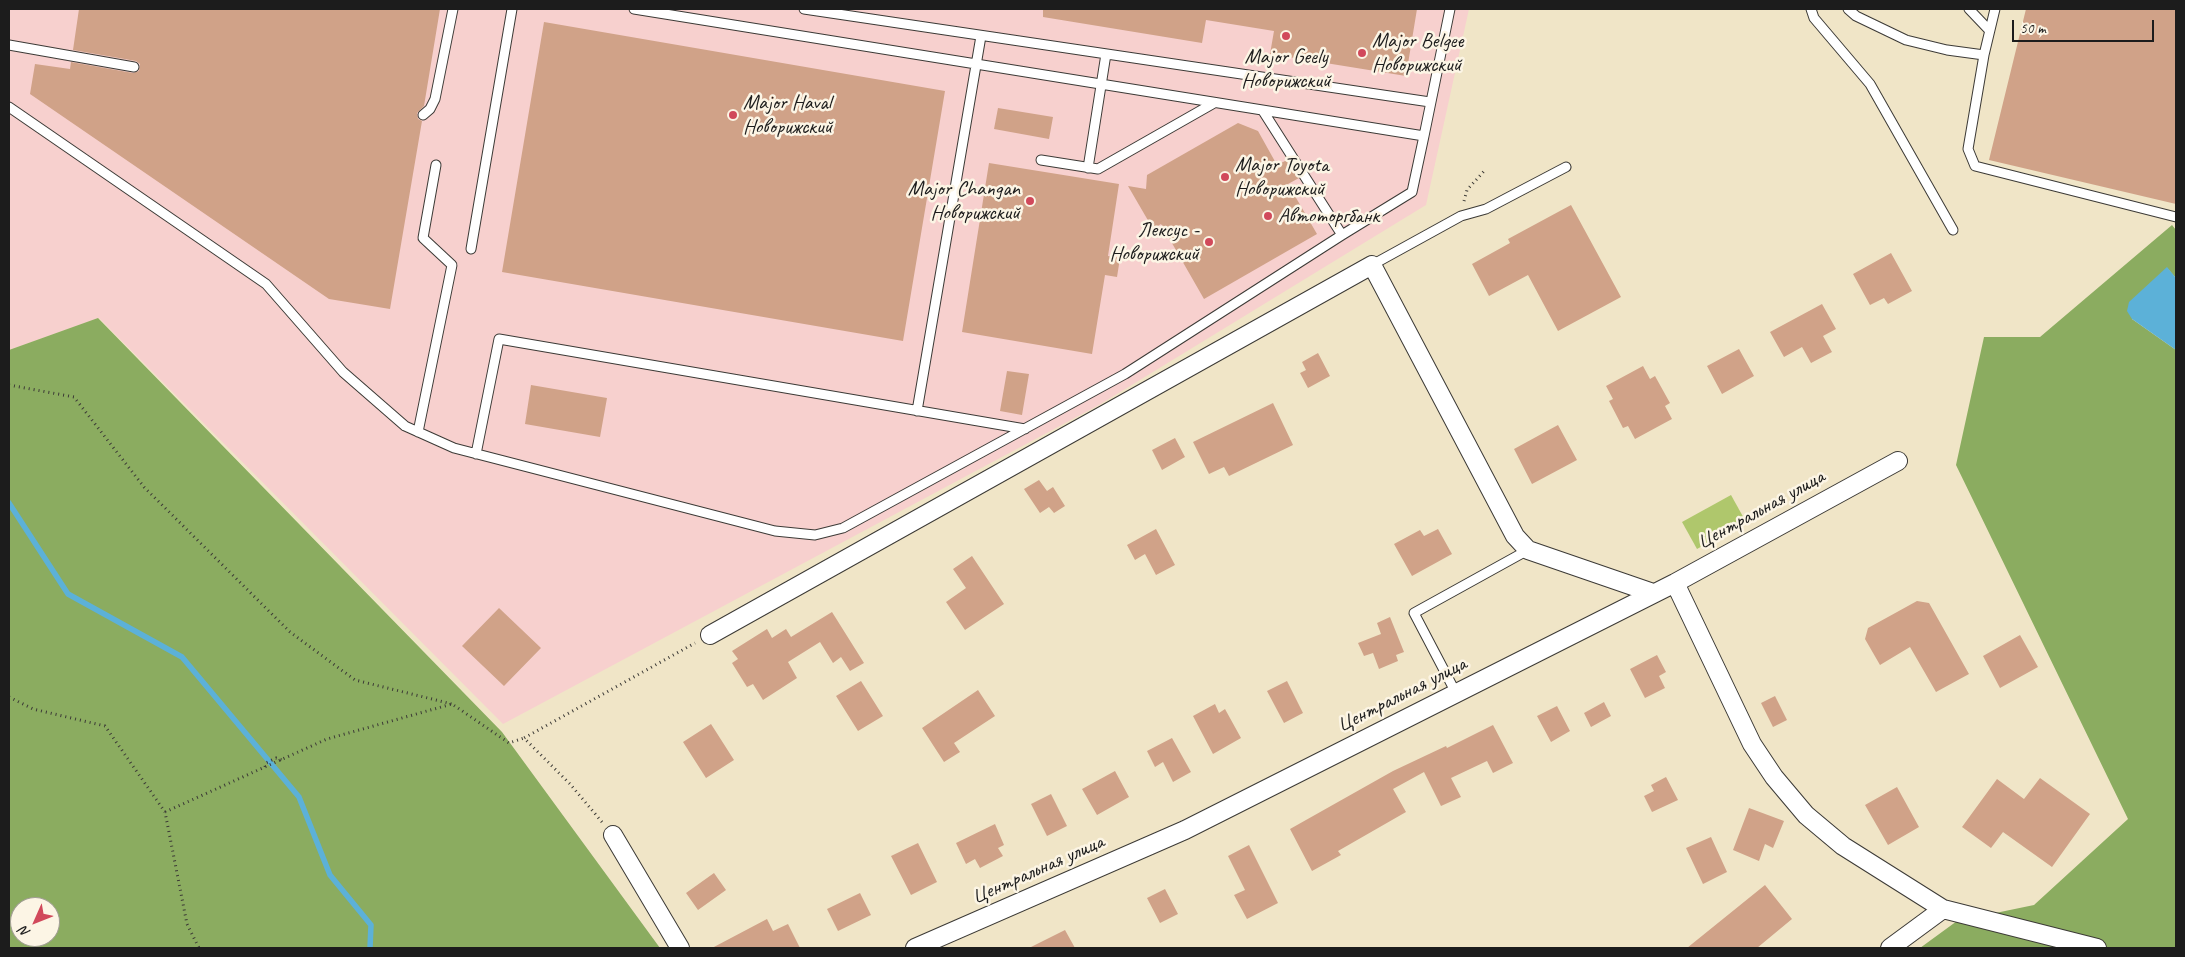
<!DOCTYPE html>
<meta charset="utf-8">
<style>
body{margin:0}
#map{position:relative;width:2185px;height:957px;overflow:hidden;background:#f0e5c7;font-family:Caveat,sans-serif}
canvas{display:block}
.frame{position:absolute;inset:0;border:10px solid #1c1c1c;pointer-events:none}
.north{position:absolute;left:10px;top:897px;width:50px;height:50px;box-sizing:border-box;background:#fcf5e5;border:1px solid #a29e95;border-radius:50%;rotate:226deg;font-size:14px;font-weight:700;line-height:20px;text-align:center;color:#1c1c1c}
.north::after{content:'';display:block;margin:auto;width:18px;height:22px;background:#d1495b;clip-path:polygon(50% 0,100% 100%,50% 72%,0 100%)}
.scale{position:absolute;left:2012px;top:20px;width:142px;height:22px;box-sizing:border-box;border:2px solid #1c1c1c;border-top:0;padding-left:6px;font-size:15px;line-height:18px;white-space:nowrap;color:#1c1c1c;-webkit-text-stroke:4px #fcf5e5;paint-order:stroke}
</style>
<div id="map">
<canvas width="2185" height="957"></canvas>
<div class="frame"></div>
<div class="north">N</div>
<div class="scale">50 m</div>
</div>
<script>
const ctx = document.querySelector('canvas').getContext('2d');
ctx.lineJoin = 'round';
function paint(path, color) { ctx.fillStyle = color; ctx.fill(path, 'evenodd'); }
function strokePath(path, color, width, dash) { ctx.strokeStyle = color; ctx.lineWidth = width; ctx.lineCap = dash ? 'butt' : 'round'; ctx.setLineDash(dash || []); ctx.stroke(path); }
function drawText(font, color, halo, rows, align = 'center') {
  ctx.font = font + ' Caveat,sans-serif'; ctx.lineWidth = 5; ctx.setLineDash([]); ctx.textBaseline = 'middle'; ctx.strokeStyle = halo; ctx.fillStyle = color; for (const [text, x, y, turn = 0] of rows) {
    ctx.save(); ctx.translate(x, y); ctx.rotate((+turn || 0) * Math.PI / 180); ctx.textAlign = isNaN(turn) ? turn : align; if (halo) ctx.strokeText(text, 0, 0); ctx.fillText(text, 0, 0); ctx.restore();
  }
}
paint(new Path2D(`
 M9,9h1460l-43,196 -327,200 -596,319 -404,-406 -90,32z`), '#f7d0ce');
paint(new Path2D(`
 M1731,495l15,27 -49,27 -15,-27z`), '#afc76c');
paint(new Path2D(`
 M2172,225l4,5v48l-9,-10 -35,51 44,31v598h-256l37,-27 77,-16 94,-86 -172,-354 28,-128h56z
 M98,318l404,414 158,216h-651v-598zM20,907h30v30h-30z`), '#8bac60');
paint(new Path2D(`
 M2167,267l9,11v72l-44,-31 -5,-8 2,-9z`), '#5cb1d8');
strokePath(new Path2D(`
 M9,503l59,91 114,63 117,140 31,78 41,50 -1,23`), '#5cb1d8', 5.5);
paint(new Path2D(`
 M79,9h361l-16,97 -7,7 1,6 4,2 -32,188 -61,-10 -299,-205 5,-30 35,5 1,-7 62,11 6,-2 1,-7 -4,-3 -63,-11z
 M1043,9h374l-11,67 -136,-22 4,-23 -68,-11 -4,23 -159,-26z
 M2026,9h150v195l-187,-44z
 M544,22l401,69 -42,250 -401,-69z
 M998,108l55,9 -4,22 -55,-10z
 M1238,123l20,8 19,34 10,-5 12,18 -11,6 29,50 -113,65 -43,-75 -8,5 -25,-43 18,3 1,-14z
 M989,163l130,21 -11,72 12,2 -3,19 -12,-2 -13,79 -130,-22z
 M1571,205l50,92 -63,34 -30,-56 -39,21 -17,-32 38,-21 -2,-4z
 M1891,253l21,38 -24,13 -4,-6 -14,7 -17,-31z
 M1822,304l14,25 -13,7 9,16 -21,11 -9,-16 -18,10 -14,-25z
 M1739,349l15,27 -32,18 -15,-28z
 M1318,353l12,23 -22,12 -8,-15 6,-3 -4,-8z
 M1643,366l7,13 5,-3 15,27 -5,3 7,13 -37,20 -7,-13 -5,2 -14,-27 4,-2 -7,-13z
 M1007,371l22,3 -7,41 -22,-4z
 M531,385l76,13 -7,39 -75,-13z
 M1273,403l20,42 -64,31 -5,-9 -15,7 -16,-32z
 M1558,425l19,35 -45,24 -18,-35z
 M1175,438l10,19 -23,13 -10,-20z
 M1039,480l8,11 6,-4 12,19 -11,7 -5,-6 -9,6 -16,-24z
 M1156,529l19,36 -19,10 -11,-21 -10,6 -8,-15z
 M1438,529l14,25 -40,22 -18,-32 26,-14 4,6z
 M972,556l32,48 -39,26 -19,-28 20,-14 -13,-19z
 M1917,601l12,2 40,71 -33,18 -26,-45 -30,18 -15,-26 3,-11z
 M499,608l42,40 -37,38 -42,-40z
 M832,612l32,51 -14,8 -9,-14 -8,6 -13,-21 -32,20 9,16 -34,22 -10,-16 -6,3 -15,-24 6,-4 -6,-8 35,-22 5,9 14,-9 5,8z
 M1390,617l14,35 -8,3 2,6 -19,8 -6,-16 -9,3 -6,-13 23,-9 -4,-11z
 M2020,635l18,32 -38,21 -17,-32z
 M1657,655l9,17 -7,4 6,12 -20,10 -15,-29z
 M861,681l22,35 -25,15 -22,-35z
 M1287,681l16,32 -19,10 -17,-32z
 M978,690l17,26 -41,27 6,9 -16,10 -22,-34z
 M1775,696l12,24 -14,7 -12,-24z
 M1604,702l7,14 -20,11 -7,-14z
 M1215,704l4,9 6,-4 16,29 -28,16 -20,-38z
 M1557,706l13,25 -19,11 -14,-26z
 M711,724l23,36 -28,18 -23,-36z
 M1493,725l20,38 -20,10 -6,-12 -36,17 10,19 -20,9 -17,-34 -31,17 13,23 -68,39 3,4 -29,16 -22,-42 103,-58 53,-25 1,2z
 M1172,738l19,34 -18,10 -10,-20 -8,5 -8,-16z
 M1115,771l14,26 -32,18 -15,-26z
 M1666,777l12,23 -26,12 -8,-16 10,-5 -3,-6z
 M2040,778l50,36 -38,53 -49,-35 -12,16 -29,-21 35,-48 27,20z
 M1897,787l22,40 -31,18 -23,-40z
 M1051,794l16,32 -20,10 -16,-32z
 M1749,808l35,13 -11,27 -8,-4 -6,17 -26,-11z
 M995,824l9,21 -6,3 5,8 -23,12 -5,-9 -9,5 -10,-21z
 M1711,837l16,35 -24,12 -17,-36z
 M918,843l19,39 -26,13 -20,-39z
 M1249,845l29,58 -31,16 -13,-24 11,-5 -17,-34z
 M714,873l12,17 -28,20 -12,-17z
 M1765,885l27,34 -35,29h-70z
 M1165,889l13,25 -18,9 -13,-25z
 M860,893l11,22 -33,16 -11,-22z
 M767,919l6,12 15,-7 12,24h-88z
 M1065,930l10,18h-46z`), '#d0a288');
const service = new Path2D(`
 M634,9l790,127 26,-127
 M804,9l626,93
 M1811,9l3,9 56,66 83,146
 M1848,9l8,7 50,24 41,10 37,5
 M1969,9l20,21
 M1995,9l-11,46 -16,94 7,17 201,51
 M9,45l125,22
 M9,107l257,177 77,88 62,54 49,22 321,83 40,4 28,-7 282,-154 217,-139 70,-43 12,-56
 M1263,111l79,124
 M423,115l7,-6 5,-10 18,-90
 M1041,160l57,9 116,-66
 M1088,168l18,-114
 M471,249l41,-240
 M1372,265l89,-49 25,-7 80,-42
 M917,411l64,-375
 M418,432l34,-167 -29,-27 13,-73
 M476,454l23,-115 526,90
 M1456,693l-42,-80 114,-63`);
const minor = new Path2D(`
 M1675,583l77,161 22,33 32,38 37,31 100,63 154,39
 M710,635l662,-370 143,271 13,14 125,43
 M613,835l67,113
 M915,948l270,-118 490,-247 223,-122
 M1890,948l53,-39`);
strokePath(service, '#3c3a36', 11);
strokePath(minor, '#3c3a36', 20);
strokePath(new Path2D(`
 M1464,201l3,-11 18,-20
 M9,385l65,12 70,90 146,145 65,48 97,24
 M9,697l24,12 72,17 60,86 22,112 12,24
 M265,767l1,-4 10,-5 6,2
 M165,812l162,-73 125,-35 57,39 15,-5
 M602,822l-32,-38 -46,-46 171,-95`), '#3c3a36', 3, [1, 4]);
strokePath(service, '#fff', 9);
strokePath(minor, '#fff', 18);
for (const [x, y, r, color] of [
 [1286,36,5,"#d1495b"],
 [1362,53,5,"#d1495b"],
 [733,115,5,"#d1495b"],
 [1225,177,5,"#d1495b"],
 [1030,201,5,"#d1495b"],
 [1268,216,5,"#d1495b"],
 [1209,242,5,"#d1495b"]
]) { const dot = new Path2D(); dot.arc(x, y, r, 0, 2 * Math.PI); ctx.fillStyle = color; ctx.fill(dot); strokePath(dot, '#fcf5e5', 2); }
drawText('21px', '#1c1c1c', '#fcf5e5', [
 ["Major Belgee",1372,41],
 ["Новорижский",1372,65],
 ["Major Geely",1286,57,"center"],
 ["Новорижский",1286,81,"center"],
 ["Major Haval",743,103],
 ["Новорижский",743,127],
 ["Major Toyota",1235,165],
 ["Новорижский",1235,189],
 ["Major Changan",1020,189,"right"],
 ["Новорижский",1020,213,"right"],
 ["Автоторгбанк",1278,216],
 ["Лексус -",1199,230,"right"],
 ["Новорижский",1199,254,"right"]
], 'left');
drawText('21px', '#1c1c1c', '#fcf5e5', [
 ["Центральная улица",1761,510,-29],
 ["Центральная улица",1402,695,-27],
 ["Центральная улица",1038,870,-24]
]);
</script>
